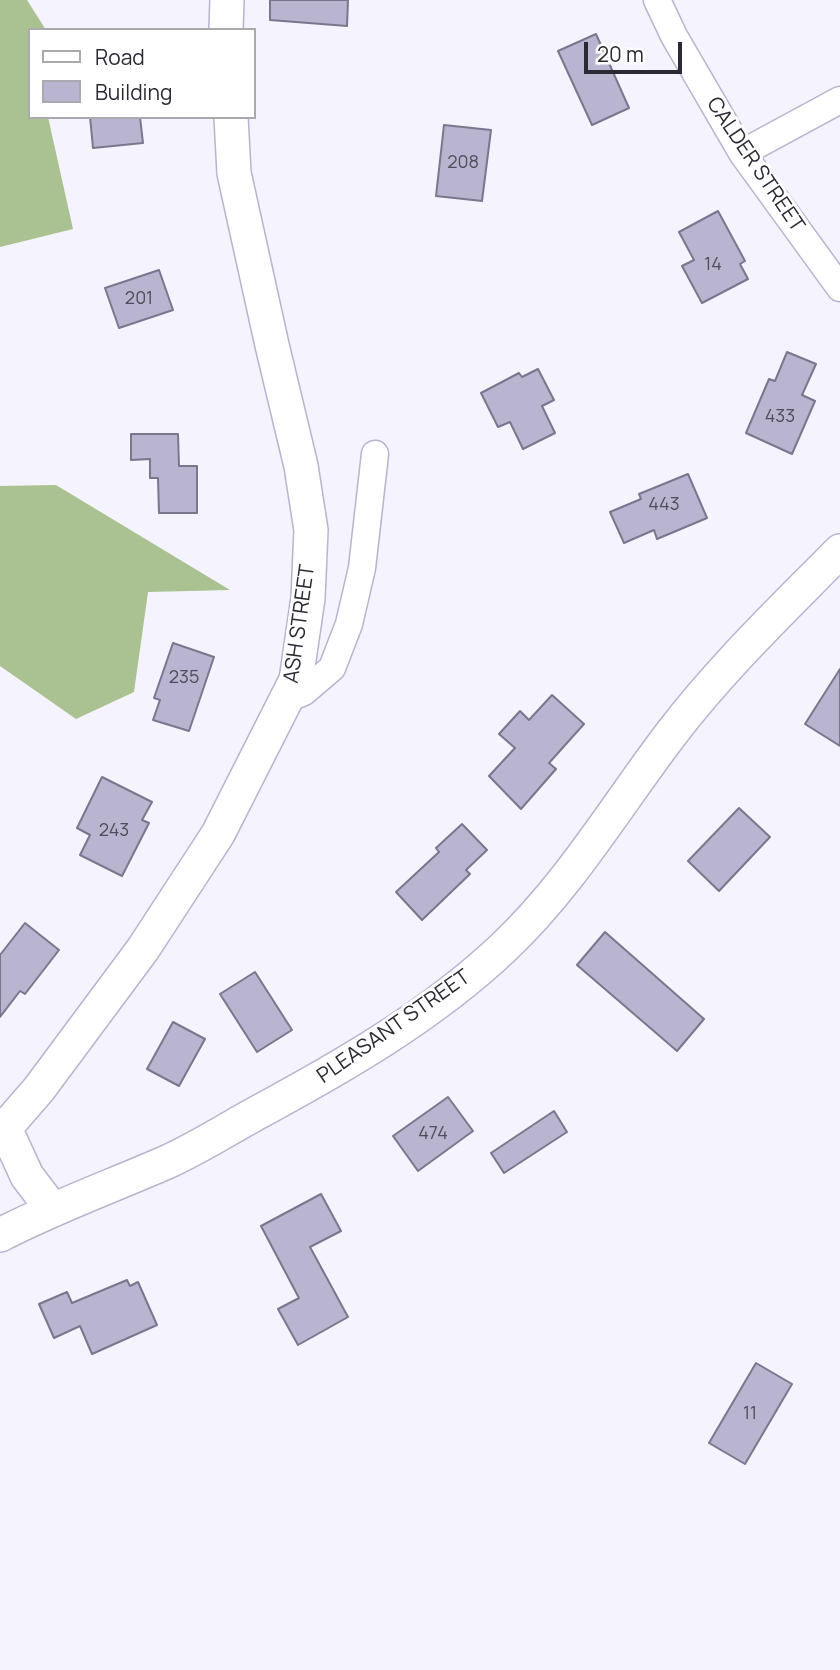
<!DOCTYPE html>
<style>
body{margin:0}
#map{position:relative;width:840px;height:1670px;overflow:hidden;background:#f4f3fe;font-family:Manrope,sans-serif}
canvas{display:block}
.legend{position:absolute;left:28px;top:28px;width:228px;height:91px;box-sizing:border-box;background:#fff;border:2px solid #aaaaae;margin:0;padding:9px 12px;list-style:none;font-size:21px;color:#2b2a34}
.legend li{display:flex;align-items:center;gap:14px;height:35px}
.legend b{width:35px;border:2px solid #aaaaae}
.scale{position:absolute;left:584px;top:42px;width:98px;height:32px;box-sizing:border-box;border:4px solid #2b2a34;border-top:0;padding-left:9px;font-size:21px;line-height:24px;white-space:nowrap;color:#2b2a34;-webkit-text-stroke:5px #fff;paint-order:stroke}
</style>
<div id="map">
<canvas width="840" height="1670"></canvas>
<ul class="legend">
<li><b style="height:9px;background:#fff"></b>Road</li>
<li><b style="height:19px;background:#b9b5d0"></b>Building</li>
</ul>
<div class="scale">20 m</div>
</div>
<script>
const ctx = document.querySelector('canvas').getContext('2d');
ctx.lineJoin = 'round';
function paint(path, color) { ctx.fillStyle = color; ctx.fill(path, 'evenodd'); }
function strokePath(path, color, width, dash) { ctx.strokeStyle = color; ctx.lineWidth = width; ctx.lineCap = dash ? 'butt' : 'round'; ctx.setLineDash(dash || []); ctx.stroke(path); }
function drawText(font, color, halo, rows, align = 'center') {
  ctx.font = font + ' Manrope,sans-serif'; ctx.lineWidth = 6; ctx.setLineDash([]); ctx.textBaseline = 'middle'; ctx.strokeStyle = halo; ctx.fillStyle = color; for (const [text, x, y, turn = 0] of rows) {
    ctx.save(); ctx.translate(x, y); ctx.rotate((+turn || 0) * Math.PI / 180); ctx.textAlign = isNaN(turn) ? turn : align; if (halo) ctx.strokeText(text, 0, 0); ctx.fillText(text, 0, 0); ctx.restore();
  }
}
paint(new Path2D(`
 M0,0h27l19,30h-16v87h18l25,112 -73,18z
 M56,485l174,105 -82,2 -14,100 -58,27 -76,-53v-180z`), '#aac291');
const building = new Path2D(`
 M270,0h78l-1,26 -77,-6z
 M596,34l33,74 -37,17 -34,-74z
 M90,117h50l3,26 -50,5z
 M444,125l47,5 -9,71 -46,-5z
 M718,211l27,50 -5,3 8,15 -46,24 -20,-37 12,-6 -15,-28z
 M159,270l14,40 -54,18 -14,-40z
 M787,352l29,12 -14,31 13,6 -23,53 -46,-21 23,-54 6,2z
 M538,369l16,31 -12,6 13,27 -32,16 -13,-27 -12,5 -17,-34 38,-20 3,4z
 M131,434h47l1,32h18v47h-38l-1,-35h-8v-19l-19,1z
 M688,474l19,44 -50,21 -3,-9 -30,13 -14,-31 31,-13 -2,-5z
 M173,643l41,14 -25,74 -36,-11 7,-20 -6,-2z
 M840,669v77l-35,-22z
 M552,695l32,29 -35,39 7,6 -35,40 -32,-33 26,-28 -16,-14 21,-23 9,9z
 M102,777l50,25 -10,18 7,3 -27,53 -42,-21 10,-20 -13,-7z
 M739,808l31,29 -51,54 -31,-30z
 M462,824l25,26 -21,20 4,4 -48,46 -26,-28 43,-40 -3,-4z
 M25,923l34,27 -34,44 -5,-3 -20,26v-62z
 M605,932l99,87 -27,32 -100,-86z
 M255,972l37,58 -35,22 -37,-58z
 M173,1022l32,17 -26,47 -32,-17z
 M448,1097l25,34 -55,40 -25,-35z
 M554,1111l13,21 -63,41 -13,-20z
 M321,1194l20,37 -31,16 38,70 -50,28 -20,-36 21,-11 -38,-72z
 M127,1280l3,6 8,-4 19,43 -65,29 -12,-28 -26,12 -15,-34 28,-12 5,11z
 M756,1363l36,21 -47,80 -36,-21z`);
paint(building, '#b9b5d0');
strokePath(building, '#7a768e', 2);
const minor = new Path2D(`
 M657,0l17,36 68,117 98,135
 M742,153l98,-53
 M287,699l17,-7 28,-24 17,-44 13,-56 13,-114`);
const tertiary = new Path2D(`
 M226,30l1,-30
 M5,1128l22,48 26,34
 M0,1134l39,-45 104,-140 75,-115 78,-154 12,-82 3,-68 -10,-64 -29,-121 -38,-172 -3,-56
 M0,1235c54,-28 112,-49 167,-73 31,-14 59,-32 88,-48 87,-47 176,-98 248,-166 67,-63 113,-142 168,-214 50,-66 111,-124 169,-183`);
strokePath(minor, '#b8b4cf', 29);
strokePath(tertiary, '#b8b4cf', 36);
strokePath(minor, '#fff', 26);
strokePath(tertiary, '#fff', 33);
drawText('18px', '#4e4d5b', null, [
 ["208",463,163],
 ["14",713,265],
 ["201",139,299],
 ["433",780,417],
 ["443",664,505],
 ["235",184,678],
 ["243",114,831],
 ["474",433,1134],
 ["11",750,1414]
]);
drawText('21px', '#2b2a34', '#fff', [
 ["CALDER STREET",755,165,56],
 ["ASH STREET",300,624,-82],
 ["PLEASANT STREET",394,1027,-35]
]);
</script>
